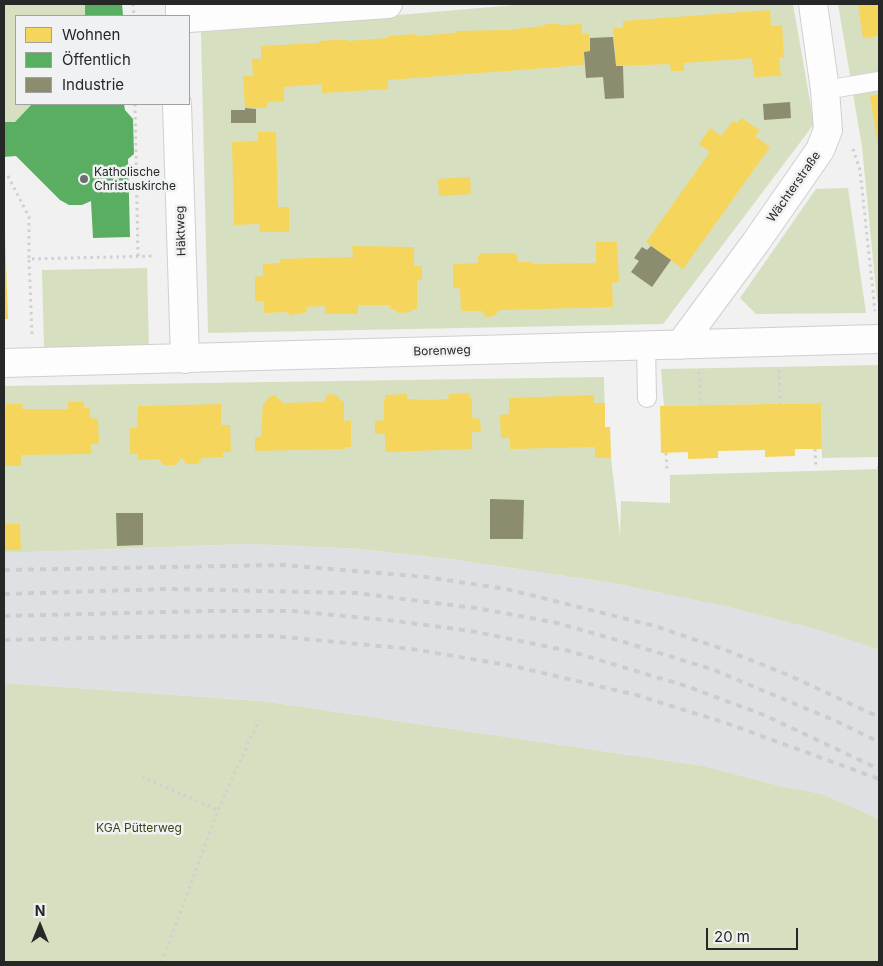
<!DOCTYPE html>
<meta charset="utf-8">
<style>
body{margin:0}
#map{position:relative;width:883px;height:966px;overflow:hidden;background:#f1f1f1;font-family:Inter,sans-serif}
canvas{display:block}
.frame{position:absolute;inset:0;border:5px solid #262727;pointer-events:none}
.legend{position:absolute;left:15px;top:15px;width:175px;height:90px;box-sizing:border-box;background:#f0f1f2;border:1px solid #9fa0a1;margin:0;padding:6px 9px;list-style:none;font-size:15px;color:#262727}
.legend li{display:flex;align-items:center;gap:10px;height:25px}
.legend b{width:25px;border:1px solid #9fa0a1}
.north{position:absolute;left:15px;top:901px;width:50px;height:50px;-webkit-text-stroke:4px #f0f1f2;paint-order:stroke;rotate:0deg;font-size:14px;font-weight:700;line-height:20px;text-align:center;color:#262727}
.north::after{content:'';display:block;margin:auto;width:18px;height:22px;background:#262727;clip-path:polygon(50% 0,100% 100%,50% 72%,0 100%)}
.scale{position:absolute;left:706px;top:928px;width:92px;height:22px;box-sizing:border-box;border:2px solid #262727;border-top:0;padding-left:6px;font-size:15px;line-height:18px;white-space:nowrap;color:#262727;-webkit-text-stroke:4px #f0f1f2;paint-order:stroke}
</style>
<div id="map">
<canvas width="883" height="966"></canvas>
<div class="frame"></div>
<ul class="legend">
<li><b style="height:14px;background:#f6d55c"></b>Wohnen</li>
<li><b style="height:14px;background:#5aae61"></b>Öffentlich</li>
<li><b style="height:14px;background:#8c8c6e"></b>Industrie</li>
</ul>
<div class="north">N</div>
<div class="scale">20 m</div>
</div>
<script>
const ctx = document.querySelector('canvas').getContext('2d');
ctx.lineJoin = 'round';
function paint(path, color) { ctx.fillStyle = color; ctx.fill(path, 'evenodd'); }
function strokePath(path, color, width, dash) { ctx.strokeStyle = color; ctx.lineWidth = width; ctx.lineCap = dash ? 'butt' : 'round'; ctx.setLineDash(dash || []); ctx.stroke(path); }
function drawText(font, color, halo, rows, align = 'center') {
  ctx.font = font + ' Inter,sans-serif'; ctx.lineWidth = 5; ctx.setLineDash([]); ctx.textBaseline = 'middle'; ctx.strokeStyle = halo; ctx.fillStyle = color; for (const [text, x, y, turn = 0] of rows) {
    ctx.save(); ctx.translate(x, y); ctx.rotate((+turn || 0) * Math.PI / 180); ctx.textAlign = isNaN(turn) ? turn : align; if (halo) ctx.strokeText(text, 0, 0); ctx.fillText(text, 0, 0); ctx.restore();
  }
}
paint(new Path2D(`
 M249,544l111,5 97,11 155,23 112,23 98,25 57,19v169l-56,-25 -43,-8 -76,-20 -442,-65 -258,-18v-130z`), '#dde1e4');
paint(new Path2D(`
 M4,4h81v12h-69v88h16l-17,18h-11z
 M526,4h267l21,120 -151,200 -455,9 -7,-301z
 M838,4h41v302l-2,-6 -15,-153z
 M848,188l18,125 -110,1 -16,-16 76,-109z
 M147,268l2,80 -105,2 -2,-80z
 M879,365v92l-57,1 -1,-55 -157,3 -3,-37z
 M604,377l1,50h5l1,31 9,78 1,-35 49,2v-28l209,-6v181l-57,-19 -98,-25 -112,-23 -155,-23 -97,-11 -111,-5 -245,9v-167z
 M4,683l258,18 442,65 76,20 43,8 56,25v143h-875z`), '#d6e0c0');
paint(new Path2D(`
 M858,4h21v32l-16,2z
 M770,10l1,16 11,-1 2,32h-5l2,19 -27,1 -2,-19 -68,5v8h-13l-1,-7 -54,2 -3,-38h10v-7z
 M547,24h11l2,1 22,-1v10l7,-1 1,18 -6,1v13l-196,15v9l-66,4v-9l-38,3v14l-17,1v6h-22l-2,-32h10l-1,-17h9v-13l58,-3v-2l15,-1h14v1l40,-3 -1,-2 29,-2v2l40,-3v-2l50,-1 37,-4z
 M879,94v51h-1l-8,-49z
 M741,118l19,12 -5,6 15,11 -87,122 -37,-27 64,-90 -11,-8 11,-16 11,8 12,-15 4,2z
 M258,132h18l2,75h11v25h-29l-1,-8 -25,1 -2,-83 26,-1z
 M470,177l1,17 -32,2 -1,-17z
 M4,234h1l3,85h-4z
 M596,242h21l2,40 -7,1 1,24 -113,3 -6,6 -9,1 -3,-6h-21l-1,-23h-7v-24l25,-1v-6l4,-4h32l3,3 1,6h14v2l64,-1z
 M352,246l62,1v19h8v14h-5v29h-4l-3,3 -12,1 -3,-4h-5v-4h-32v9h-33v-8l-19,1 1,5 -16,3 -5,-3 -22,1v-12h-9v-24l8,-1v-12l17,-1v-4l73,-2z
 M469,393v5h3v20l8,1 1,13h-9v17l-87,3v-18h-10v-13l9,-1v-20h1v-5l22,-1v5l20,1 21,-1 1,-5z
 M331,394l5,1 5,6h3v20l7,-1v27h-6v2l-90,2v-14h6l2,-34h2l4,-6 6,-2 8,8 41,-1 3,-7z
 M594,395v8h11v24h5l1,31h-16v-11l-85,2v-11h-9l-1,-23 9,-1v-16z
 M68,402h16v6h6v10l8,1 1,24 -8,1v10l-70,1v11h-17v-56h2v-6h17l-1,5h46z
 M821,403l1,46h-27v7l-30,1v-7l-47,1v7l-30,1v-7l-27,1 -1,-47z
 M221,404v21h9l1,27h-8v5l-21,1 -4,6h-12l-4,-6h-2v2l-5,5h-11l-4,-4v-2l-22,1v-6h-8v-26h7l1,-22z
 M4,524h16l1,26h-17z`), '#f6d55c');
paint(new Path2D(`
 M85,4h37l1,12h-38z
 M32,104h92l1,6 8,9 1,35 -6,5 2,78 -37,1 -2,-37 -9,4h-13l-9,-5 -44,-44 -12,1v-35h11z`), '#5aae61');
paint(new Path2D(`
 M613,37l3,29h7l1,32 -19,1 -2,-22 -17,1 -2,-26 6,-1v-13z
 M790,102l1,16 -27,2 -1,-16z
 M245,108l11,1v14h-25v-13h14z
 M651,246l20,14 -19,27 -21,-15 8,-11 -5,-3 8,-11 5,3z
 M490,499l34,1 -1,39h-33z
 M116,513h27v32l-26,1z`), '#8c8c6e');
const lane = new Path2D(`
 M175,16v-12
 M825,90l54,-9
 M646,345l1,53`);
const street = new Path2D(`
 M189,18l199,-14
 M177,104l8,255
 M680,345l76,-103 64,-92 8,-20 -3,-40 -12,-86
 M4,363l875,-24`);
strokePath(lane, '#cfcfcf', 20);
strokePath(street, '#cfcfcf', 30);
strokePath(new Path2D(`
 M133,4l1,12
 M135,104l3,152
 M853,149l7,21 15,141
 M8,176l21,41v42
 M32,334l-3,-75 125,-3
 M779,370l1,34
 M699,372l2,34
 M815,449l1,18
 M666,453l1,17
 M878,466l1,2
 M142,777l76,33
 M162,962l56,-152 41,-90`), '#d0d0d0', 3, [2.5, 4]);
strokePath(lane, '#fdfdfd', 18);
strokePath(street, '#fdfdfd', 28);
strokePath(new Path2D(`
 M4,570l278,-5 144,12 80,12 149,37 73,25 58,23 93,43
 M4,594l163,-5 189,4 126,16 75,14 67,19 90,28 122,51 43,21
 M4,616l203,-5h86l102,10 76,10 98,20 117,35 78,29 115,54
 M4,640l129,-3 138,-1 141,13 101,17 123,29 90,28 153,56`), '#cdcdcd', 4, [6, 6]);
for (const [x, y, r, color] of [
 [84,179,5,"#6d6e6e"]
]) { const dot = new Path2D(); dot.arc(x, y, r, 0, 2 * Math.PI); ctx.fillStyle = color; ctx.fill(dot); strokePath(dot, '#f0f1f2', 2); }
drawText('12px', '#262727', '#f0f1f2', [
 ["Katholische",94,172],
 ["Christuskirche",94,186]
], 'left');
drawText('12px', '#262727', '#f0f1f2', [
 ["Wächterstraße",794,187,-55],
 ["Häktweg",181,231,-92],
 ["Borenweg",442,351,-2]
]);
drawText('12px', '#394616', '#f0f1f2', [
 ["KGA Pütterweg",139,828]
]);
</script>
